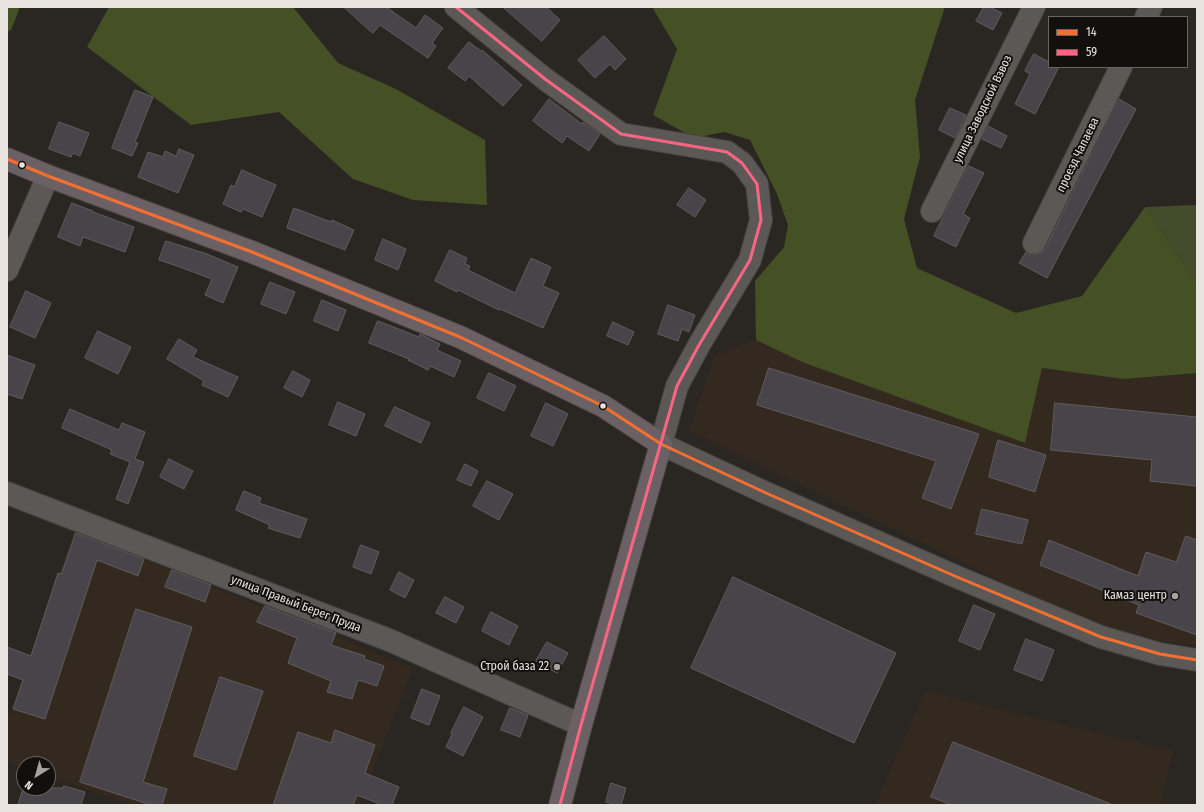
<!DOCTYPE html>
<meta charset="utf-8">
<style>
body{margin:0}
#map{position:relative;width:1204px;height:812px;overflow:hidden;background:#2a2622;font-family:"Fira Sans Condensed",sans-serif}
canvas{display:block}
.frame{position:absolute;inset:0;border:8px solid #e9e3df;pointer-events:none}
.legend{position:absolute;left:1048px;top:16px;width:140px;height:52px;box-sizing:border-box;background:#130f0c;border:1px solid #696460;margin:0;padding:5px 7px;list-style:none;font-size:12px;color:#e9e3df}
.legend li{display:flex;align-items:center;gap:8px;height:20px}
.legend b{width:20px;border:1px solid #696460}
.north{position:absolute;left:16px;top:756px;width:40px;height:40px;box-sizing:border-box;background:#130f0c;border:1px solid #696460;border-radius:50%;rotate:217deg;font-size:11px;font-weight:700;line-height:16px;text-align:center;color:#e9e3df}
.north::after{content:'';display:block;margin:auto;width:14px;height:18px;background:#a6a19d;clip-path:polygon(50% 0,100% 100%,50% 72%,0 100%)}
</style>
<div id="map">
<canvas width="1204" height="812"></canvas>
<div class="frame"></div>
<ul class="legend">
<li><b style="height:5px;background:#f46f30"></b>14</li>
<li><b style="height:5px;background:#fa6682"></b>59</li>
</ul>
<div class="north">N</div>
</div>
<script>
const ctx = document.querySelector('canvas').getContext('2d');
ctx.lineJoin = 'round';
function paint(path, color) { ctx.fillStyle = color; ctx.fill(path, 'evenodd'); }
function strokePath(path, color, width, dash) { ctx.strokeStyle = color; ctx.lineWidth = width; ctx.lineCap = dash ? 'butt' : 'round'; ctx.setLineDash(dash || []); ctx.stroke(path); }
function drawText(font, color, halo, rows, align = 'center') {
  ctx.font = font + ' "Fira Sans Condensed",sans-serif'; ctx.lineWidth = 4; ctx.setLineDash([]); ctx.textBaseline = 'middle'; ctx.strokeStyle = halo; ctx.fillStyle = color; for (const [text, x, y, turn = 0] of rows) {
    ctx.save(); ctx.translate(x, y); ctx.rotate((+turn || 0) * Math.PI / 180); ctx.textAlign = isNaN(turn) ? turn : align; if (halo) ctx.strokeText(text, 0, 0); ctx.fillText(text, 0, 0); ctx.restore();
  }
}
paint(new Path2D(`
 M756,340l46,22 223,81 17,-75 82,11 73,-6v273l-86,-12 -422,-203 26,-76z
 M74,531l339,137 -54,137h-226l-85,-29v-12h-24v4l-17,-6v-41z
 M925,691l248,60 -12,54h-286z`), '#34291f');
paint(new Path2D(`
 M1197,205v79l-52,-77z`), '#444c2d');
paint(new Path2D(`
 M7,7h13l-9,23 -4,2z
 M109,7h184l45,56 58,26 89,51 2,65 -74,-5 -60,-21 -74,-67 -88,13 -104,-78z
 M652,7h293l-30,93 5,57 -16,62 13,49 99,45 66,-17 63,-89 52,77v89l-73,6 -82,-11 -17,75 -223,-81 -46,-22 -1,-59 29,-34 4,-22 -11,-31 -27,-54 -26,-8 -30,6 -41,-23 24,-66z`), '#455025');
const building = new Path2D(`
 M344,7h42l30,21 9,-13 18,13 -11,15 4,3 -8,12 -48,-33 -7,8z
 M503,7h43l14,13 -18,21z
 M984,7h6l12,6 -9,17 -17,-9z
 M604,36l22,23 -11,11 -5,-6 -15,14 -17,-18z
 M469,42l12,9 1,-1 40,35 -19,21 -34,-30 -4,5 -17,-13z
 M1034,54l15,8v5h10l-24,47 -20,-10 15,-30 -5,-3z
 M135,90l18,7 -18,45 3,1 -6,13 -20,-8z
 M549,99l33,25 1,-2 17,12 -11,17 -22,-15 -5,7 -29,-22z
 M1119,99l17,10 -89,169 -28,-15 7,-11 3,2 6,1 6,-2 4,-4z
 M950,108l16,7 -11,23 -16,-8z
 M59,122l30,11 -9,23 -7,-3 -2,4 -22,-8z
 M988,126l19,10 -6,12 -19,-9z
 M179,149l15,6 -16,38 -40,-16 10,-25 15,5 2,-6 11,5z
 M969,166l15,7 -21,41 7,4 -14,29 -22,-11z
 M242,170l34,15 -14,32 -19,-8 -2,3 -18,-8 8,-19 3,2z
 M689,188l17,12 -11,17 -18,-12z
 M72,203l21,8v1l41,15 -9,25 -42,-15 -3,9 -22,-9z
 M294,208l37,14 1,-2 22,10 -9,20 -58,-22z
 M383,239l23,10 -8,21 -23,-10z
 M166,241l41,13 31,13 -15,36 -18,-8 7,-16 -35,-13 -18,-6z
 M450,250l17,8 -2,6 5,2 -2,4 47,23 16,-35 20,9 -8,19 16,7 -16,35 -43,-19 -1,1 -41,-20 -1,2 -22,-11z
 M270,282l25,10 -9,22 -25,-10z
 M26,291l25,12 -16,35 -25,-11z
 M322,300l24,10 -8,21 -24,-10z
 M668,305l27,10 -6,17 -7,-3 -4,12 -20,-7z
 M378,321l41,16 1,-3 20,10 -3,6 24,11 -7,16 -24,-11 -2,4 -20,-10 1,-1 -40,-16z
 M613,322l21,10 -6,13 -21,-9z
 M98,331l33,16 -13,27 -33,-16z
 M179,339l18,11 -4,7 45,20 -10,20 -26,-12 2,-4 -37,-22z
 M7,355l28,10 -13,34 -15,-5z
 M769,368l210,66 -28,75 -29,-11 14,-37 -179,-56z
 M293,371l17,9 -8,17 -18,-9z
 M489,373l27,13 -12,25 -27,-13z
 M338,402l27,12 -9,22 -27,-11z
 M546,403l22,11 -15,32 -22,-10z
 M1055,403l142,14v69l-47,-5 2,-21 -101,-10z
 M395,407l35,16 -9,20 -36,-17z
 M70,409l49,21 3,-7 23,9 -10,27 9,3 -16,42 -12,-5 14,-37 -20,-8 2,-4 -50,-22z
 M998,440l48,15 -11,37 -46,-15z
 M169,459l24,12 -9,18 -24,-12z
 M465,464l13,7 -7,15 -14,-6z
 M487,481l26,13 -14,26 -26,-14z
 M244,491l17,7 -2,5 48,16 -7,19 -32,-10 2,-3 -34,-15z
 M982,509l46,11 -6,24 -46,-10z
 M76,533l68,26 -6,17 -41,-16 -52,159 -32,-10 10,-29 -16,-6v-27l24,9 27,-83 3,1z
 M1186,536l11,4v95l-61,-22 3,-8 -99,-40 9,-25 89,36 8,-24 30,10z
 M361,545l18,7 -8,22 -18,-7z
 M172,570l39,15 -6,17 -40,-15z
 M399,572l15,8 -9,18 -15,-8z
 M733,577l163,76 -42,90 -163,-75z
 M445,597l19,10 -8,16 -20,-10z
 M974,605l21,9 -15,36 -21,-9z
 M265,606l71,27 -5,12 34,11 -1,3 20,7 -7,20 -19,-6 -6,19 -25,-7 4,-11 -43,-18 9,-25 -40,-16z
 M136,609l56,18 -49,155 24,7 -5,16h-11l-71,-23z
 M491,612l27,14 -9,19 -27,-14z
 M1026,639l28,11 -12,31 -28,-11z
 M547,642l21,11 -11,20 -21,-12z
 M220,677l43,14 -27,79 -42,-14z
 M422,689l18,7 -11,29 -18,-7z
 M464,707l19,10 -20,39 -17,-9 6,-13 -1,-1z
 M510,708l18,7 -8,22 -19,-7z
 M335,730l40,15 -10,28 34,14 -7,18h-10l-25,-10 -4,10h-80l25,-73 33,11z
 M953,742l158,62v1h-159l-21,-8z
 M611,783l15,5 -5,17h-6l-9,-3z
 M64,786l21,6 -4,13h-63l5,-17h40z`);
paint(building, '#49434a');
strokePath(building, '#605d5d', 1);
const minor = new Path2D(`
 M456,7l89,72 76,55 106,18 15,11 15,21 4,36 -11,40 -51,85 -22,41 -16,58 105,49 191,84 144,60 59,17 37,6
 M1146,17l5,-10
 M932,211l102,-204
 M1034,243l87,-176
 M7,270l41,-94
 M7,493l382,147 192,85`);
const major = new Path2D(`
 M7,159l41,17 204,76 208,85 143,69 58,38 -80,281 -21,80`);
strokePath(minor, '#45413e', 24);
strokePath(major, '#45413e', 24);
strokePath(minor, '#5b5856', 22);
strokePath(major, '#6b6165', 22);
strokePath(new Path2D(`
 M7,159l41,17 204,76 208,85 143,69 58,38 105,49 191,84 144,60 59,17 37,6`), '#f46f30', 3);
strokePath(new Path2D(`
 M456,7l89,72 76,55 106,18 15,11 15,21 4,36 -11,40 -51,85 -22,41 -96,339 -21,80`), '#fa6682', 3);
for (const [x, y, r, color] of [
 [22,165,3.5,"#e9e3df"],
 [603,406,3.5,"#e9e3df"],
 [1175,596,4,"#a6a19d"],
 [557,667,4,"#a6a19d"]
]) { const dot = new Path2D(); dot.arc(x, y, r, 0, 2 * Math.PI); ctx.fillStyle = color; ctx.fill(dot); strokePath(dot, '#130f0c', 1.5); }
drawText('12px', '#e9e3df', '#130f0c', [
 ["улица Заводской Взвоз",983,109,-64],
 ["проезд Чапаева",1078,155,-64],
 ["улица Правый Берег Пруда",296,604,21]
]);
drawText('12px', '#e9e3df', '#130f0c', [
 ["Камаз центр",1167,596],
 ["Строй база 22",549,667]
], 'right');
</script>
